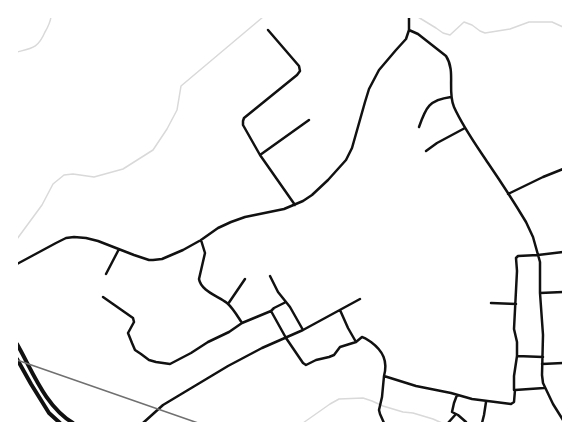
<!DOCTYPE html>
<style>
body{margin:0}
#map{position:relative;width:580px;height:440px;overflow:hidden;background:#fff;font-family:Karla,sans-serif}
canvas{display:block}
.frame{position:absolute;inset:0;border:18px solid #fff;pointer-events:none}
</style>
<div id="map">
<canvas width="580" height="440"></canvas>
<div class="frame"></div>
</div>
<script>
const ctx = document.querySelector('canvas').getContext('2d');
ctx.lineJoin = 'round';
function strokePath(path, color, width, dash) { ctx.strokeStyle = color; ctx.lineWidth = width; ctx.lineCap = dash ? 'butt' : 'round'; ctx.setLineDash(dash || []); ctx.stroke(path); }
strokePath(new Path2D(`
 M418,17l18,11 7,5 7,2 14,-13 8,3 8,6 5,2 25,-4 19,-7h23l11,5
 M17,52c16,-4 21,-4 28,-20 3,-5 5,-9 6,-15
 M17,239l25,-34 11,-21 11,-9 9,-1 21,3 29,-8 30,-19 14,-21 10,-19 4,-24 82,-69
 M303,423l27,-19 9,-5 24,-1 9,3 11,5 20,6 10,1 20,6 9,4`), '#d9d9d9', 1.5);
strokePath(new Path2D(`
 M268,30l31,36 1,5 -3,4 -53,43 -1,3v4l17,30 35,50
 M409,30l9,4 28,22c10,15 1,35 8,51 9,20 22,38 34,56 13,19 26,39 38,59l7,15 7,25v31l3,42 -1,40 1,8 10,21 10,16
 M419,127c7,-20 10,-27 32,-30
 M426,151l11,-8 28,-15
 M260,155l49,-35
 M508,194l35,-17 20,-8
 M201,240l4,13 -6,26c2,12 19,17 28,24 6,5 11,14 15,20
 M17,264l39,-21 10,-5 8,-1 12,1 12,3 36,14 15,5h4l9,-1 21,-9 18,-10 17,-12 13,-6 14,-5 39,-8 19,-8 9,-6 16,-15 18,-20 6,-12 13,-46 4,-13 10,-19 17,-20 10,-11 3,-9v-13
 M106,274l13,-25
 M270,276l8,16 12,15 13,23
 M540,293l23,-1
 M103,297l30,21 1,4 -6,11 4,10 3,7 6,4 8,6 7,2 14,2 21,-11 17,-11 21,-10 13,-9 29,-12 15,27 17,25 3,2 10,-5 13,-3 5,-2 6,-8 16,-5 6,-5c4,1 6,3 9,5 12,9 17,19 13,34l32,10 35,7 21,6 39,5 3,-2 1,-12 29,-2
 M491,303l25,1
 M228,304l17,-25
 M340,310l8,18 8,14
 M271,311l3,-3 12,-6
 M517,356l26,1
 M542,364l21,-1
 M514,390v-14l3,-20v-14l-3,-13 3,-58 -1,-13 2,-2 20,-1 25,-3
 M457,395l-3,8 -2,9 6,3 8,7
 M143,423l20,-18 65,-39 34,-18 41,-18 57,-31
 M384,423l-4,-9 -1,-4 3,-13 2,-21
 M448,423l8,-9
 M482,423l2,-8 2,-13`), '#111', 2.5);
strokePath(new Path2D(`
 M17,344c16,28 28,62 56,79
 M17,359l14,25 18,29 11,10`), '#111', 4);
strokePath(new Path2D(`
 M17,360l181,63`), '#707070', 1.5);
</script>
